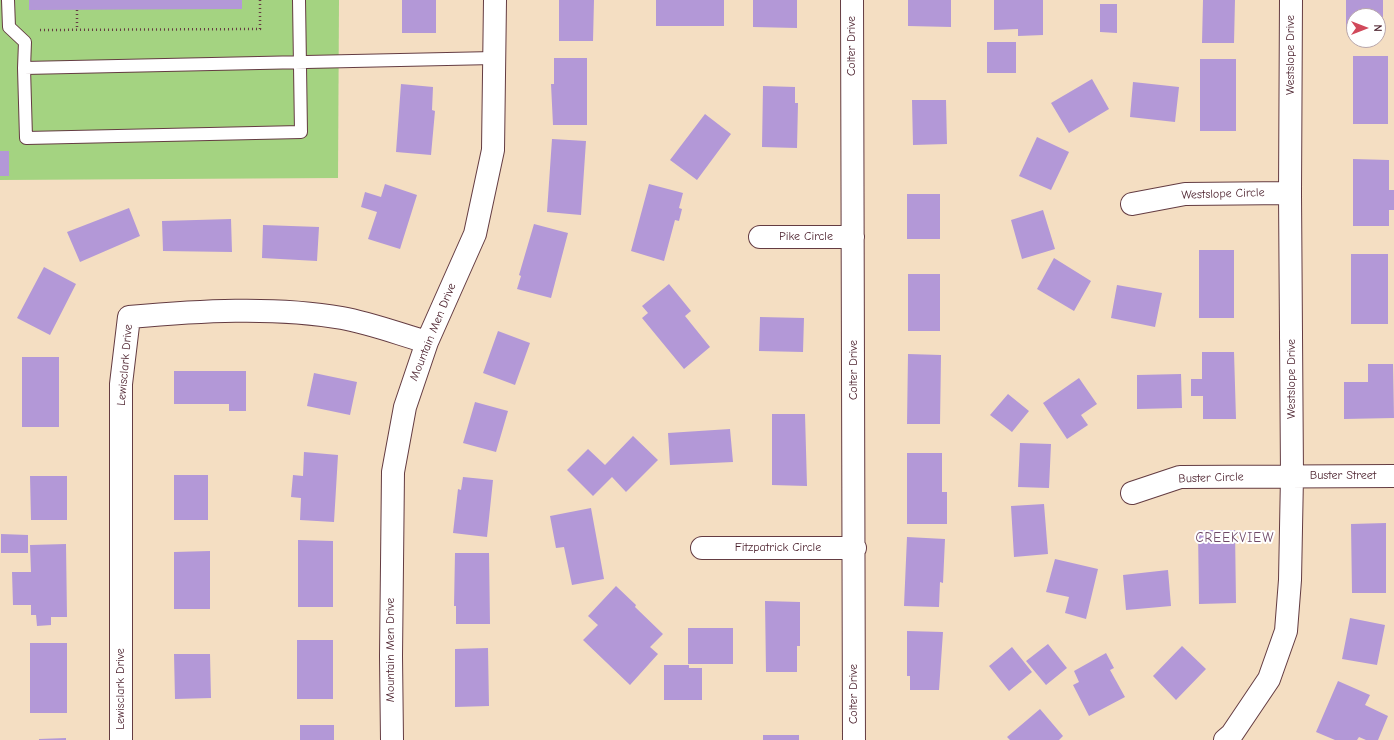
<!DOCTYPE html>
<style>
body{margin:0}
#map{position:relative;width:1394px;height:740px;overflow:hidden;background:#f4dec2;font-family:"Comic Neue",sans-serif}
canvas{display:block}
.north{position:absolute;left:1346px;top:8px;width:40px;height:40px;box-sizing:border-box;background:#fff;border:1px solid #b7a5aa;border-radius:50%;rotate:90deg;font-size:11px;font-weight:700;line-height:16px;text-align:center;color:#4a1f2b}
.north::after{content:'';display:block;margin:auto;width:14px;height:18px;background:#d1495b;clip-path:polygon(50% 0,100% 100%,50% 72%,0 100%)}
</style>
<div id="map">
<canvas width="1394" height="740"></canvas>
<div class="north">N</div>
</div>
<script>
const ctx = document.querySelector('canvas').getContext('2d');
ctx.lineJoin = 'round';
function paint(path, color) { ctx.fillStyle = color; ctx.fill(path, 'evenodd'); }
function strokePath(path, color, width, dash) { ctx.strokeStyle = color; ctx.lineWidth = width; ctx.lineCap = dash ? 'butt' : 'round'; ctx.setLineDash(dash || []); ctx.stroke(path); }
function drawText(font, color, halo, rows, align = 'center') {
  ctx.font = font + ' "Comic Neue",sans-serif'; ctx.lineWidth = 4; ctx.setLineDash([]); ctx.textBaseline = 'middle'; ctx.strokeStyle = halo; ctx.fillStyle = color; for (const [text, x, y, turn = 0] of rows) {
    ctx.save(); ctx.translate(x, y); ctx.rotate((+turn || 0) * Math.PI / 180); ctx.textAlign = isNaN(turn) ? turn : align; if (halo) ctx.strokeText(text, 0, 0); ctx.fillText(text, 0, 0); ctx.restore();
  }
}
paint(new Path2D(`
 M0,0h339l-1,178 -338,2z`), '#a4d381');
paint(new Path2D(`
 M29,0h213v9l-213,1z
 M402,0h34v33h-34z
 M559,0h35l-1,41h-34z
 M656,0h68v26h-68z
 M753,0h44v28l-44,-1z
 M908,0h43v27l-43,-1z
 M994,0h49v35l-25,1v-7l-24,1z
 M1203,0h32l-1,43h-32z
 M1346,0h37v27h-5v-11h-24v11h-8z
 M1100,4h17v29l-17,-1z
 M987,42h29v31h-29z
 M1353,56h35v68h-35z
 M554,58h33v67h-34l-2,-41h3z
 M1200,59h36v72h-36z
 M1092,79l17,30 -40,24 -18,-30z
 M1133,82l46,5 -4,35 -45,-5z
 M401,84l32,3 -1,23 3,1 -4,44 -35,-3z
 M763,86l32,1v16h3l-1,45 -35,-1z
 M912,100h34l1,44 -34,1z
 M705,114l26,20 -34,46 -27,-20z
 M1037,137l32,15 -18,38 -32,-14z
 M552,139l34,2 -5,74 -34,-3z
 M0,151h9v25h-9z
 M1353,159l36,1v30h5v20h-5v16h-36z
 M385,184l32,11 -17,54 -32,-10 9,-27 -16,-5 4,-15 16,5z
 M649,184l34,9 -4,15 3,1 -3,12 -4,-1 -11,41 -33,-10z
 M907,194h33v45h-33z
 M129,208l11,28 -60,26 -13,-30z
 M1043,210l12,39 -33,10 -11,-39z
 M231,219l1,33 -69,-1 -1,-30z
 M534,224l34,9 -17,65 -34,-9 4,-13 -2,-1z
 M263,225l56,2 -2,34 -55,-3z
 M1199,250h35v68h-35z
 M1351,254h37v70h-37z
 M1054,258l37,23 -17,30 -37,-22z
 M44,267l32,17 -26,51 -33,-17z
 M908,274h32v57h-32z
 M669,284l22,27 -6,5 25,31 -26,22 -42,-51 6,-5 -6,-7z
 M1117,285l45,8 -7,34 -44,-9z
 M760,317l44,1 -1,34 -44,-1z
 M498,331l32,12 -15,42 -32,-12z
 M1202,352h32l2,67h-33v-23h-12v-17h11z
 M908,354l33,1 -1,69h-33z
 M22,357h37v70h-37z
 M1368,364h25l1,54 -50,1v-37h24z
 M174,371h72v40h-17v-7h-55z
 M314,373l43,9 -7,33 -43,-9z
 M1181,374l1,34 -45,1v-34z
 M1079,378l18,26 -16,11 7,10 -21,14 -24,-36z
 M1008,394l21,17 -17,21 -22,-17z
 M475,402l33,9 -12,41 -33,-9z
 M772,414h33l2,72 -35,-1z
 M730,429l3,33 -63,3 -2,-32z
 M633,436l25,24 -32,32 -14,-15 -19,19 -26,-26 21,-21 17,16z
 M1020,443l31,1 -2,44 -31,-1z
 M304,452l34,3 -4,67 -34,-2 1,-22 -10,-1 2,-22 10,1z
 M907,453h35v39h5v32h-40z
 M174,475h34v45h-34z
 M30,476h37v44h-36z
 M463,477l30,3 -6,57 -34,-4 5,-44 3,1z
 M1044,504l4,50 -34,3 -3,-51z
 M591,508l13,71 -32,6 -8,-38 -8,1 -6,-32z
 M1386,523v70h-34l-1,-69z
 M1198,530h37l1,73 -37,1z
 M1,534l27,1v18h-27z
 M907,537l38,2 -2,44 -3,-1 -1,25 -35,-1z
 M298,540l35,1v66h-35z
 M66,544l1,73h-16v8l-14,1 -1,-11h-5v-10h-18l-1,-33h19l-1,-27z
 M210,551v58h-36v-57z
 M455,553h34l1,71h-34v-18h-2z
 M1055,559l43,10 -12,50 -21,-6 4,-16 -23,-5z
 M1168,570l3,36 -45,4 -3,-35z
 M616,586l20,19 -1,2 28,27 -13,13 8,7 -28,31 -47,-45 15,-15 -10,-9z
 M765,601l35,1v44h-3v26h-31z
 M1350,618l35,7 -8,40 -35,-6z
 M688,628h45v36h-45z
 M907,631l36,1 -4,58h-29v-14h-3z
 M297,640h36v59h-36z
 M30,643h37v70h-37z
 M1048,644l19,24 -21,17 -20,-24z
 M1182,646l24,23 -30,31 -23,-24z
 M1012,647l20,25 -23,19 -20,-25z
 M488,648l1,58 -34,1v-58z
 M1106,653l8,15 -4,2 15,27 -36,19 -16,-31 6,-3 -5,-11z
 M174,654h36l1,44 -36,1z
 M664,665h25v3h13v32h-38z
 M1338,681l32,14 -5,10 23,11 -10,24h-12l-7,-3 -2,3h-22l-19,-8z
 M1040,709l23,27 -4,4h-49l-3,-3z
 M300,725h34v15h-34z
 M763,735h36v5h-36z
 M66,738v2h-27v-1z`), '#b398d7');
const service = new Path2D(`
 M8,0l1,27 16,15 -1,26 470,-10
 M24,68l2,70 275,-6 -2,-132`);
const minor = new Path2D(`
 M852,0l2,740
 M1132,204l53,-10 105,-1
 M760,237h93
 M1132,493l48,-16 214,-1
 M702,548h153
 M121,740v-356l8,-67c68,-6 145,-11 213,1 28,5 57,16 85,24
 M392,740l-1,-84 2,-184 12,-65 22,-65 48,-108 18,-84 2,-150
 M1225,740l7,-6 37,-55 17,-48 4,-51 2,-104 -2,-283 1,-193`);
strokePath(service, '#643c42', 14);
strokePath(minor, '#643c42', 24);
strokePath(new Path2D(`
 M77,10v20
 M40,30l220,-1v-29`), '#643c42', 2.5, [1, 3]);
strokePath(service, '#fff', 12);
strokePath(minor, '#fff', 22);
drawText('12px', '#4a1f2b', '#fff', [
 ["Colter Drive",852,46,-90],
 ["Westslope Drive",1291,55,-90],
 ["Westslope Circle",1223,194,-2],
 ["Pike Circle",806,237],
 ["Mountain Men Drive",433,332,-68],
 ["Lewisclark Drive",125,365,-85],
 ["Colter Drive",854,370,-90],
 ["Westslope Drive",1292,379,-90],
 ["Buster Street",1343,476],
 ["Buster Circle",1211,478,-2],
 ["Fitzpatrick Circle",778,548],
 ["Mountain Men Drive",391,650,-90],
 ["Lewisclark Drive",121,689,-90],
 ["Colter Drive",854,694,-90]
]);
ctx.letterSpacing = '1px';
drawText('13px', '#6f4967', '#fff', [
 ["CREEKVIEW",1235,538]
]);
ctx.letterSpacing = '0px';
</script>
